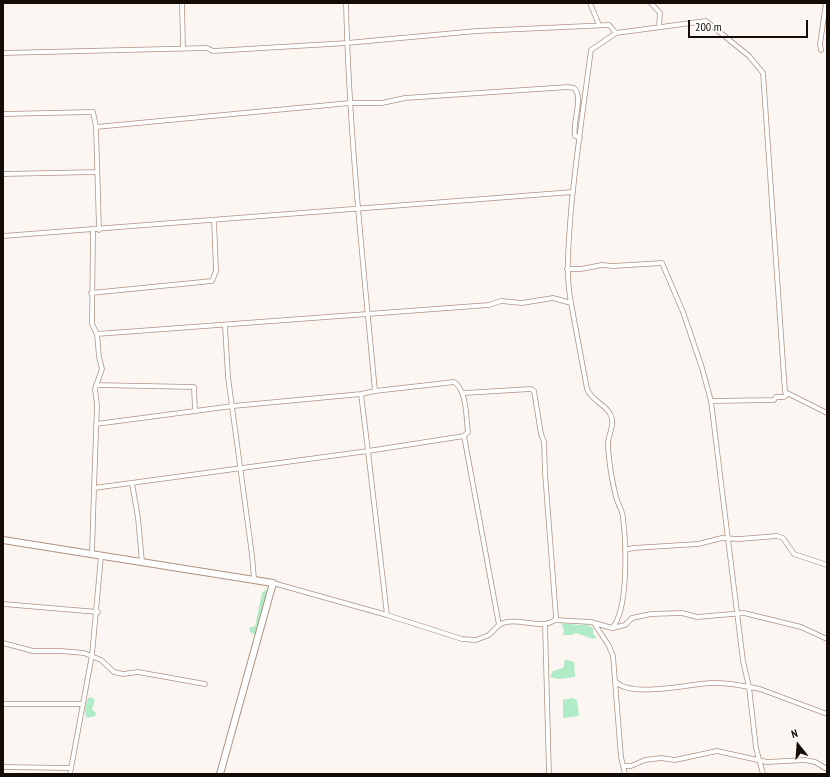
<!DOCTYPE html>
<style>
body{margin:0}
#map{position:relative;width:830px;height:777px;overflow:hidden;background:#fcf6f2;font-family:"PT Sans Narrow",sans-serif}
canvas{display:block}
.frame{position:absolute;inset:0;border:4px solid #160c06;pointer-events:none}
.north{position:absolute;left:778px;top:725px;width:40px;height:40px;-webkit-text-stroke:3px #fff;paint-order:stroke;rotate:343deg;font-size:11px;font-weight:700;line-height:16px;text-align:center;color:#160c06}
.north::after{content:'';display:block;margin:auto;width:14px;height:18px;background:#160c06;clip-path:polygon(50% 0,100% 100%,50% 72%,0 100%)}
.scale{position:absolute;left:688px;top:20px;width:120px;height:18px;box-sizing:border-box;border:2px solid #160c06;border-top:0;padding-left:5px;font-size:12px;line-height:14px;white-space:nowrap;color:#160c06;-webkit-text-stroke:3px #fff;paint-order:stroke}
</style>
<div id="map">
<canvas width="830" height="777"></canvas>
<div class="frame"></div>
<div class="north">N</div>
<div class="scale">200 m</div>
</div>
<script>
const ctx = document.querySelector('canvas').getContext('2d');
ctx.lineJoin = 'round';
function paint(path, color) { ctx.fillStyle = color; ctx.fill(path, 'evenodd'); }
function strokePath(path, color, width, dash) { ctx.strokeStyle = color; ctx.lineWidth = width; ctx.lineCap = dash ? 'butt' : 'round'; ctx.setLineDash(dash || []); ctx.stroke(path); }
paint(new Path2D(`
 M267,589l1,5 -12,37v4l-6,-3 -1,-4 6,-2 7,-33z
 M561,623l19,2 6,-1 7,4v6l4,3 -4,2 -17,-6 -5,2h-8l1,-5z
 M565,659l9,3 1,15 -16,2 -9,-2 3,-6 10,-3z
 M91,697l4,3 -3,9 4,4 -1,3 -8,2c-4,-7 -1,-12 1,-20z
 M572,698l5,2 2,16 -16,2v-18z`), '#b0ebc7');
const street = new Path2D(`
 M182,3l1,46
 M590,3l9,22
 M651,3l9,10 -1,14
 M821,50l-1,-6 6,-41
 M3,53l204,-5 6,3 134,-8 130,-12 132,-6 7,8
 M3,114l90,-2 3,15 3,103
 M96,127l254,-24h32l23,-5 163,-11 6,1c10,9 -2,34 1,48l5,2
 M3,174l94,-2
 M93,230l-1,94 5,10 392,-29 12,-4 21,2 31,-5 18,5c-6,-31 -2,-62 0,-93 5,-54 13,-107 20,-160l25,-17 90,-12 43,35 14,17 22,319 42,21
 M3,236l570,-44
 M567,269h14l21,-4 11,1 49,-3 21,49 19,56 9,33 32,260 6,26 7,61 7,26
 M91,293l121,-12 4,-10 -2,-51
 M225,326l3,51 24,178 2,24
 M96,385l98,2 1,24
 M375,391l79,-9c13,8 12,36 14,50l-4,4
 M464,393l67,-4 3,2 7,43 3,8 1,31 11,144 -1,3c-15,11 -39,-5 -56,5
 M711,401l63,-1 2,-3h8l3,-3
 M96,424l137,-18 128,-12
 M132,483l6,35 4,44
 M94,488l3,-83 -2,-16 7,-20 -3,-12 -2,-23
 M625,550l8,-2 65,-4 24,-6 17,1 38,-3 6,2 11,16 33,11
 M92,553l2,-65 274,-37 19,164
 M273,583l114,32 75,24 14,1 13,-5 10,-10 -35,-189 -96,15 -7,-57 14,-3c-12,-129 -26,-258 -29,-388
 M3,604l95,8
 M555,620l36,2 21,6c17,-18 14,-86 11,-111 -1,-7 -5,-13 -7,-20 -4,-16 -7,-34 -8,-51 -1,-9 6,-19 4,-27 -2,-13 -20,-17 -25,-30l-16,-86
 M594,623l15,23 4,10 8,101 4,17
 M545,624l4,150
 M613,628l12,-3 7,-7 19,-4 31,-1 15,4 47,-4 57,14 26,12
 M3,643l30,8h28l23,2 17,7 13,12 9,2 15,-2 67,12
 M616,682c16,16 73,2 95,1 16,-1 34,3 49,6l67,25
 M3,704h80
 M623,766h8l14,-6 16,-2 14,2 42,-9 50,11 38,-2 10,2 12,7
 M3,767l68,1
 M70,774l22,-119 9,-99`);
const secondary = new Path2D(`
 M3,540l270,43 -53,191`);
strokePath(street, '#ae9281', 5.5);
strokePath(secondary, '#ae9281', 8);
strokePath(street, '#fff', 4);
strokePath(secondary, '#fff', 6);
</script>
